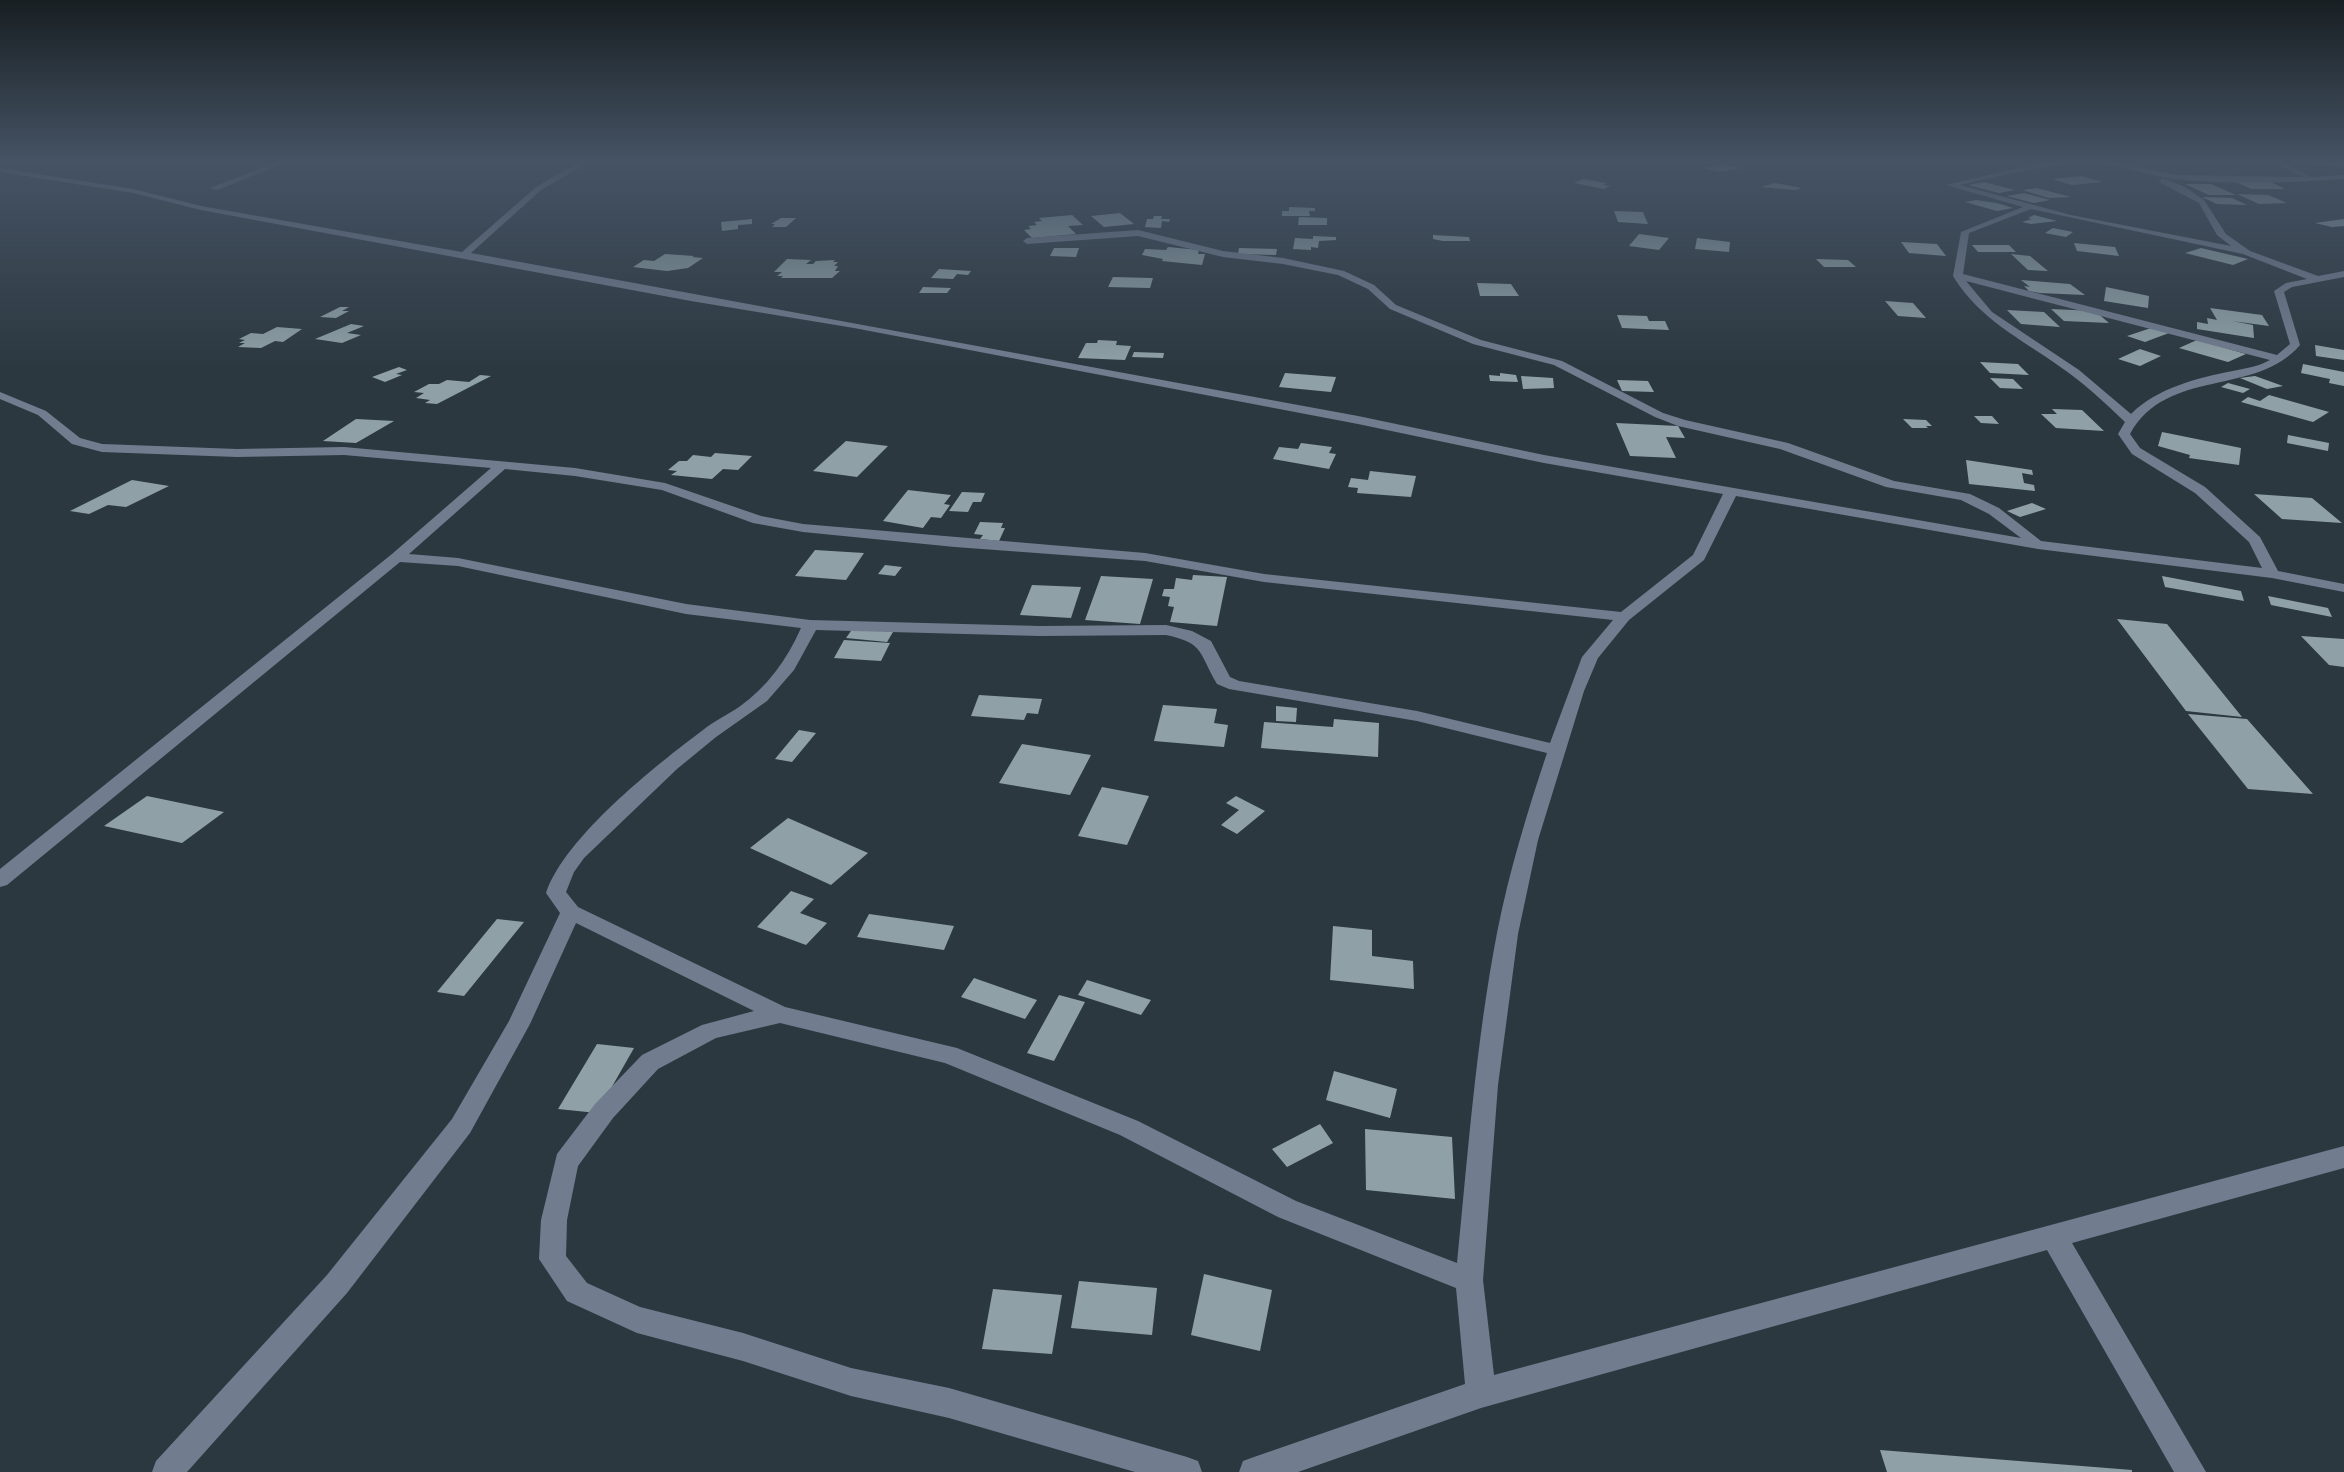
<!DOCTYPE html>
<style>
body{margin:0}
canvas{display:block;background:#2c3840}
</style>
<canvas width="2344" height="1472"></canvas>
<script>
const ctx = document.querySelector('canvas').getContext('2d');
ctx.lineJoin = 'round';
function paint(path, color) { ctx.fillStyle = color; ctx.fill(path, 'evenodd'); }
paint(new Path2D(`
 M2299,160h42l3,2v4l-29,-1z
 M1724,164l16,4 -20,4 -16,-4z
 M2082,176l20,6 -30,3 -20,-6z
 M1583,179l24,4 -4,2 7,1 -6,3 -30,-6z
 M2232,180l37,1 16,8h-34z
 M1984,182l31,8 -16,3 -31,-8z
 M1775,183l27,5 -7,2 -34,-3z
 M2185,184h26l25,11h-27z
 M2037,188l34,9 -22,1 -27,-8z
 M2024,193l26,7 -16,3 -27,-7z
 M2237,194l31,1 19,8 -28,1z
 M2202,197l30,1 15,7 -30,-1z
 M1976,200l21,3 16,5 -16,3 -32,-9z
 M1289,207l26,1v3h-6l1,5h-28v-5h7z
 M1614,211l29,1 5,12 -30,-2z
 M1120,213l14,11 -30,3 -13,-11z
 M1072,215l11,10 -15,1 8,8 -44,4 -8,-8 7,-1 -3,-3 9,-1 -3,-3 8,-1 -3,-3z
 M2034,215l23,6 -26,3 -9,-2 10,-3 -4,-1z
 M1154,216h8l-1,3h9l-1,3 -7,-1 -1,7 -16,-1 2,-8h6z
 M1299,217l28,1v7h-29z
 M781,218h15l-10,9h-14l3,-3h-4z
 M752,219v5l-14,1v4l-16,2 -1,-9z
 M2344,219v7l-12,1 -17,-4z
 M2053,228l20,4 -7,5 -21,-4z
 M1639,234l30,4 -10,12 -30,-4z
 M1433,235l36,2 1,4h-27l-10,-2z
 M1313,236l23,1v3l-17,1 -1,7 -7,-1v3l-18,-1 2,-11 18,1z
 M1697,238l33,4 -1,10 -34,-3z
 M1901,242l36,2 9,12 -37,-3z
 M2074,243l41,4 4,9 -42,-5z
 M1972,245h37l7,7h-38z
 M1168,247l31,3 -1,4h7l-3,11 -40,-4 1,-2 -21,-4 3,-6 21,1z
 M1054,248h25l-3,9 -26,-1z
 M1239,248l38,1 -1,6 -38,-1z
 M2201,248l47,11 -15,6 -48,-12z
 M665,254l29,2 -2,1 11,1 -15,10 -21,3 -34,-4 11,-7 10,1z
 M2011,254l19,2 18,15 -20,-1z
 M787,259l24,1 -5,4h7l3,-3 19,-1 -2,2h5l-4,4h4l-3,5h5l-8,7h-51l2,-2h-6l5,-4h-8z
 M1816,259l32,1 8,7h-32z
 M939,269l32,2 -3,4 -11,-1 -4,5 -22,-1z
 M1113,277l37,1h3l-3,10 -42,-1z
 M2021,280l49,4 15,11 -45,-2 -11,-2 -5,-5 6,1z
 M1477,283l34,1 8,12h-39z
 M923,287l28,1 -4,5h-28z
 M2106,287l43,9 -1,12 -44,-7z
 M1885,301l28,2 13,15 -28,-2z
 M340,307h9l-7,4h7l-13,7 -16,-1z
 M2210,308l52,7 7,11 -37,-5 21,4 1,13 -57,-9v-7l11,2 -1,-6 10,2z
 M2051,309l44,2 14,12 -45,-2z
 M2007,310l37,2 16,15 -39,-3z
 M1617,315l30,1 2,5h16l4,9 -47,-2z
 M351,324l13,2 -17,7 14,2 -19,8 -27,-4z
 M277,327l25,2 -19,13 -8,-1 -14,7 -23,-1 7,-4h-6l6,-3 -6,-1 12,-6 12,1z
 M2151,328l18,5 -24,9 -18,-6z
 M1098,340l19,1 -1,4 15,1 -6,14 -47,-2 8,-15h11z
 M2197,340l49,14 -18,8 -49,-14z
 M2315,345l29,5v10l-28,-4z
 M2140,349l21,7 -21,10 -22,-7z
 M1134,352l30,1 -1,5 -31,-1z
 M1980,362l38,2 11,11 -39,-2z
 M2303,364l41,8v14l-15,-3 1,-4 -29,-6z
 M399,367l8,3 -11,4 6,1 -17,7 -13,-5z
 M1285,373l51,4 -5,15 -52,-5z
 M1500,373l16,2 2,7 -28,-1 -1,-6 11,1z
 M480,375l11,1 -54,28 -12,-1 5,-3 -14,-2 8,-5 -10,-1 15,-8h10l8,-4 22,2z
 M1521,376l32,2 1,10 -31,1z
 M2255,376l28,10 -16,3 -27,-11z
 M1990,378l23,1 10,10 -23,-1z
 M1617,380l31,1 6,11 -32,-1z
 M2228,383l22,6 -7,4 -22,-6z
 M2269,395l60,17 -16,10 -72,-20 7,-5 12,4z
 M2052,409l30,1 22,21 -48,-3 -15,-14h16z
 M1974,416h18l7,8 -18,-1z
 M356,419l38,2 -38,22 -33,-2z
 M1903,419l23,1 6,6h-6l2,2h-16z
 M1616,423l62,3 7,12 -19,-1 10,21 -46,-2z
 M2162,432l79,16 -2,17 -50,-7 1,-3 -32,-9z
 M2288,435l41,8 -1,8 -41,-8z
 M846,441l42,5 -31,31 -44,-6z
 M1301,443l31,4 -3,6 7,1 -7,15 -56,-10 6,-12 19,2z
 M715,453l37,3 -14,14 -15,-1 -11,10 -41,-4 6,-4 -9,-1 11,-9h8l6,-6 18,2z
 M1966,460l66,10 1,5 -11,-2 2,10 10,2 1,6 -66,-7z
 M1370,471l46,5 -5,21 -54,-4 1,-5 -10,-1 3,-9 17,2z
 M132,480l37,6 -43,21 -18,-2 -19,9 -19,-3z
 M908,490l43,5 -7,9 6,1 -9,13 -10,-1 -8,11 -40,-7z
 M962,492l23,1 -4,9h-8l-5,10 -19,-1z
 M2254,494l58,4 30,25 -60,-4z
 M2032,503l14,6 -26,8 -13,-6z
 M980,522l23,1 -2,5h4l-6,13 -19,-2 3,-4 -9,-1z
 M815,550l49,3 -18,27 -51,-4z
 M885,565l17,2 -7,9 -17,-2z
 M1193,575l34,2 -10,49 -47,-4 4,-15 -6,-1 2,-9 -8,-1 2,-7h10l2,-11 16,2z
 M1101,576l52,3 -13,45 -55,-4z
 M2162,576l79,15 3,10 -79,-14z
 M1032,585l49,2 -10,31 -51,-3z
 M2268,596l60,12 4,9 -61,-12z
 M2117,619l50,5 75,93 -56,-6z
 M853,628l40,4 -6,10 -41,-4z
 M2301,636l43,3v28l-15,-2z
 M844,640l46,3 -9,18 -47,-3z
 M979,695l63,4 -4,15 -11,-1 -3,7 -53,-4z
 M1163,705l54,4 -3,14 14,2 -4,22 -70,-6z
 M1276,706l21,2 -1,14 -20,-1z
 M2188,714l59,5 66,75 -65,-5z
 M1334,719l45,4 -1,34 -117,-9 3,-26 69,5z
 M799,730l17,3 -24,29 -17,-3z
 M1022,744l69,11 -21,40 -71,-12z
 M1102,787l47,9 -22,49 -49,-9z
 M147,796l77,16 -42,31 -78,-17z
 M1236,796l29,15 -28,23 -16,-9 18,-15 -13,-7z
 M788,818l80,35 -37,32 -81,-37z
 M791,891l23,8 -14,14 27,10 -21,22 -49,-18z
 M869,914l85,12 -10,24 -87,-13z
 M497,919l27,3 -60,74 -27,-4z
 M1333,926l39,4v26l41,5 1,28 -84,-9z
 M974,978l63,22 -12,19 -64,-22z
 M1087,980l64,20 -10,15 -63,-20z
 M1059,995l26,7 -31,59 -27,-8z
 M597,1044l37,4 -37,65 -39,-4z
 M1334,1071l63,18 -7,29 -64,-18z
 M1320,1124l13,19 -46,24 -15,-18z
 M1365,1129l87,8 3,62 -89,-9z
 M1204,1274l68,16 -12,61 -69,-16z
 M1079,1281l78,7 -5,47 -81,-7z
 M993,1289l69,6 -10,59 -70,-5z
 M1880,1450l252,20v2h-245z`), '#8fa1a6');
paint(new Path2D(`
 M282,160h11l-76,30 -7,-2z
 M583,160h10l-52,30 -70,63 887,163 186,39 477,83 -32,-24 -28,-14 -75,-13 -106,-38 -102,-23 -23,-9 -101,-52 -81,-21 -83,-35 -22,-20 -30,-14 -55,-11 -60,-7 -85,-21 -111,8 -4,-3 4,-3 111,-8 85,21 60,7 61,13 30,14 22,20 85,35 81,21 101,52 22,7 103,23 106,38 76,13 29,14 42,33 221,27 -13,-26 -54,-49 -63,-39 -14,-20 7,-12c-21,-20 -42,-40 -66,-56 -39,-28 -80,-47 -106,-90l8,-44 62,-25 -77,-22 94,-22 24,-3h42l70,15 128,2 -35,-17h10l31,17 34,-2v4c-56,4 -114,6 -170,0 -26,-3 -53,-15 -78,-16 -46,-1 -92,12 -136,22l111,30 160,31 -14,-11 -18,-32 -40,-21 3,-4 23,9 19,13 22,34 24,17 68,25 26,-5v6l-52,10 -8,5 16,53c-44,52 -133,22 -170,89l10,14 65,39 55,50 18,34 66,13v8l-72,-14 -234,-29 -302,-53 -32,64 -75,60 -31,38 -14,33 -46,149 -20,94 -20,151 -15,195 11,95 850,-229v22l-272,75 134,229h-32l-127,-222 -566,158 -183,64h-59l4,-11 11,-4 211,-73 -9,-96 -178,-71 -158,-82 -175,-72 -165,-40 -64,15 -58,31 -45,49 -35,48 -11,54 -1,36 21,27 53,24 103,26 108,35 98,20 238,69 11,4 4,11h-67l-186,-54 -98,-22 -108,-35 -106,-28 -70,-32 -28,-42 2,-39 16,-66 38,-50 47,-49 60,-30 52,-14 -178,-88 -46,101 -60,109 -123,160 -160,179h-35l4,-11 171,-186 125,-156 57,-98 51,-108 -14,-20c19,-56 109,-127 157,-163 11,-9 24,-15 36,-23 28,-20 48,-47 62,-79l-115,-14 -228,-48 -58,-4 -393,323 -7,2v-18l392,-315 99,-86 -147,-13 -107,2 -135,-5 -30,-8 -34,-29 -38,-16v-7l46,19 34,27 22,6 135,5 107,-2 231,21 90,15 96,33 42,8 342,29 119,21 357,38 72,-57 30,-61 -179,-31 -186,-39 -504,-96 -163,-27 -490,-91 -68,-17 -133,-21v-4l133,21 68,17 261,46 74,-65zM2031,209l212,45 64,25 -21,4 -12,8 16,53 -13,11 -314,-81 6,-41zM1966,281l304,79c-12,7 -24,8 -37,11 -36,7 -76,17 -102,43l-52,-44 -87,-58zM505,469l70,7 87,14 91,33 50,9 152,15 190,14 119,21 349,38 -31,37 -32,86 -133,-32 -178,-30 -9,-4 -19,-36 -19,-10 -26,-6 -126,1 -230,-6 -124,-16 -228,-46 -49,-4zM816,630l224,6 126,-1c39,8 33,19 51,49l12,5 188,32 130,32c-20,60 -38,119 -50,180 -21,109 -29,220 -40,330l-161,-62 -158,-80 -181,-73 -172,-41 -207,-100 -12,-15 8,-20 10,-14 93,-89 39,-32 51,-36 27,-31z`), '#717d8f');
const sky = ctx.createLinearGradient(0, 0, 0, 367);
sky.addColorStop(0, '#181f23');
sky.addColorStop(0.44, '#455364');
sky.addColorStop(1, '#45536400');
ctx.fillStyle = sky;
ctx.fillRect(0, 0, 2344, 367);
</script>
